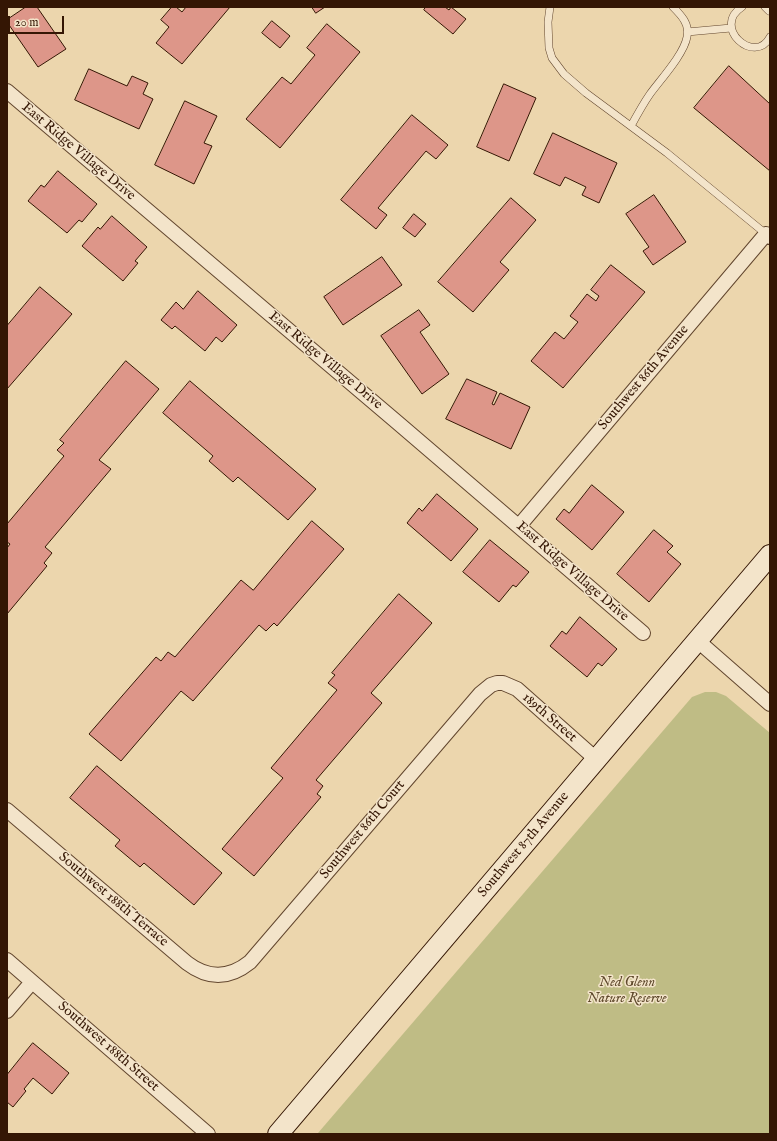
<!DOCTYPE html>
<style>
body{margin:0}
#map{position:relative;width:777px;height:1141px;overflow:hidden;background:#ecd6ad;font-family:"IM FELL English",serif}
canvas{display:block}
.frame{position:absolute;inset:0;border:8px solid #341604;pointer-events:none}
.scale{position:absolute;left:8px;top:16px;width:56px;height:18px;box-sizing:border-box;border:2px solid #341604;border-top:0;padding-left:5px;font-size:12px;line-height:14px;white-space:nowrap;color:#341604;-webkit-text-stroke:3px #f3e4ca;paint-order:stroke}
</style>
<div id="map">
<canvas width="777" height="1141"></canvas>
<div class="frame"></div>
<div class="scale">20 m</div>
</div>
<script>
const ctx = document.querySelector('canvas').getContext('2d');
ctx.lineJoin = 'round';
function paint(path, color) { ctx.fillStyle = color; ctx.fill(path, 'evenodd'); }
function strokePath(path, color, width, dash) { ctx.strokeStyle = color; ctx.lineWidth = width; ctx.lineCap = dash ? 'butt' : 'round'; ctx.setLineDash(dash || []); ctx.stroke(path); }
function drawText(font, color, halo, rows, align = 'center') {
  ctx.font = font + ' "IM FELL English",serif'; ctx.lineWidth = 3; ctx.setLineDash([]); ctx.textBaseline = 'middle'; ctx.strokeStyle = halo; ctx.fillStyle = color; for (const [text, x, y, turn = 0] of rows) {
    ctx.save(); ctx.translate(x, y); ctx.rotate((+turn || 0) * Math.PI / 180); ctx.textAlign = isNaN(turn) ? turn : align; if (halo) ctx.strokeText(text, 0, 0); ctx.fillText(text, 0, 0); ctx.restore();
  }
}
paint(new Path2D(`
 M705,692h11l10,4 44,37v401l-452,-1 374,-436z`), '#bfbc85');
const building = new Path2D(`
 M26,7h11l29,42 -28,18 -31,-45v-2z
 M172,7h4l6,5 4,-5h44l-48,57 -26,-21 13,-16 -8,-7z
 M312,7h13l-9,6z
 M426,7h19l4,3 2,-3 15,12 -13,15 -29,-24z
 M272,21l18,15 -10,12 -18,-15z
 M327,24l33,28 -80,96 -34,-29 36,-42 9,7 24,-29 -8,-7z
 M729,66l41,38v67l-76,-63z
 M89,69l38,17 5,-10 16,7 -5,11 10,5 -14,30 -64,-29z
 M504,84l32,14 -27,63 -32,-14z
 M185,101l32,15 -13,27 8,3 -18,38 -39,-19z
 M412,115l36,30 -12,14 -10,-8 -48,57 9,7 -11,14 -35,-29z
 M553,133l64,30 -18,40 -17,-8 4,-8 -21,-10 -5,9 -26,-12z
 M58,171l39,33 -15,18 -3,-2 -12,13 -39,-32 13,-16 3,2z
 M654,195l32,47 -33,23 -10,-14 6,-4 -23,-33z
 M511,198l25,22 -36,42 9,8 -36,42 -35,-30z
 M414,214l12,10 -11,13 -12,-9z
 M112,216l35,31 -12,14 3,2 -15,18 -41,-35 16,-19 2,2z
 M382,257l20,28 -59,40 -19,-28z
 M611,265l34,27 -82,96 -32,-27 24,-29 9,7 14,-17 -8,-6 17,-22 9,7 3,-5 -8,-6z
 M40,287l32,27 -65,75v-63z
 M198,291l39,34 -15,17 -6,-5 -11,14 -30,-25 -3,3 -11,-9 15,-18 7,7z
 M419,310l11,15 -10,7 29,42 -27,20 -41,-58z
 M126,361l33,28 -60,71 12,9 -66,78 7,6 -8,10 3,3 -40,48v-66l3,-4 -3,-2v-18l57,-68 -7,-6 7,-7 -4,-3z
 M467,379l30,13 -5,12 2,1 6,-12 30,14 -19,42 -65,-30z
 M190,381l126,108 -28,31 -50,-43 -5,5 -24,-21 4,-5 -50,-43z
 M592,485l32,27 -32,38 -36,-31 8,-10 5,4z
 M437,494l41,35 -27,32 -44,-38 12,-15 3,3z
 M312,521l32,28 -67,77 -3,-3 -8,8 -7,-6 -66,76 -12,-10 -60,70 -32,-27 67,-77 5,4 7,-9 7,5 66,-77 12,10z
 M654,530l19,16 -6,6 14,12 -32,38 -32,-28z
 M490,540l39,32 -13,15 -3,-2 -14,17 -36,-30z
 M399,594l33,29 -61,70 11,10 -66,77 7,6 -6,8 4,3 -67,79 -32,-27 61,-71 -12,-10 66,-78 -9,-7 7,-8 -3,-2z
 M580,617l37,32 -15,17 -4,-3 -11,14 -37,-31 12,-15 4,3z
 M97,766l125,107 -28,32 -50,-42 -4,4 -25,-21 5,-6 -50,-42z
 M33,1043l36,30 -17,21 -19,-16 -9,11 2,2 -13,16 -6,-5v-27z`);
paint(building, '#dd9689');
strokePath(building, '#341604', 1);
const lane = new Path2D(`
 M550,7l-2,15 1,26 3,10 12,16 22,19 81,60 99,81
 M742,7c-31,20 13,59 28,30
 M765,7l4,4
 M687,32l44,-4
 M631,126c6,-11 12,-22 19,-32 11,-15 34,-40 37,-57 3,-13 -6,-22 -14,-30`);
const street = new Path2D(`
 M7,91l391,332 245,210
 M519,526l247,-292 4,3
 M698,641l72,63
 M7,810l180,153c21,16 42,16 63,-1l230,-268 11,-9 6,-2h6l14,6 80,71
 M7,960l201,174
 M7,1011l25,-29`);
const secondary = new Path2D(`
 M278,1134l492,-579`);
strokePath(lane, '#62462e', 8);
strokePath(street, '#62462e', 16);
strokePath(secondary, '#341604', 22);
strokePath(lane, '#f3e4ca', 7);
strokePath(street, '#f3e4ca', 14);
strokePath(secondary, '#f3e4ca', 20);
drawText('14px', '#341604', '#f3e4ca', [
 ["East Ridge Village Drive",78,152,40],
 ["East Ridge Village Drive",325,361,40],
 ["Southwest 86th Avenue",644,378,-50],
 ["East Ridge Village Drive",572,572,41],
 ["189th Street",549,718,41],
 ["Southwest 86th Court",363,830,-50],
 ["Southwest 87th Avenue",524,845,-50],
 ["Southwest 188th Terrace",113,900,40],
 ["Southwest 188th Street",108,1047,41]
]);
drawText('italic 14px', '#5e482b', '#f3e4ca', [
 ["Ned Glenn",627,983],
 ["Nature Reserve",627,999]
]);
</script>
